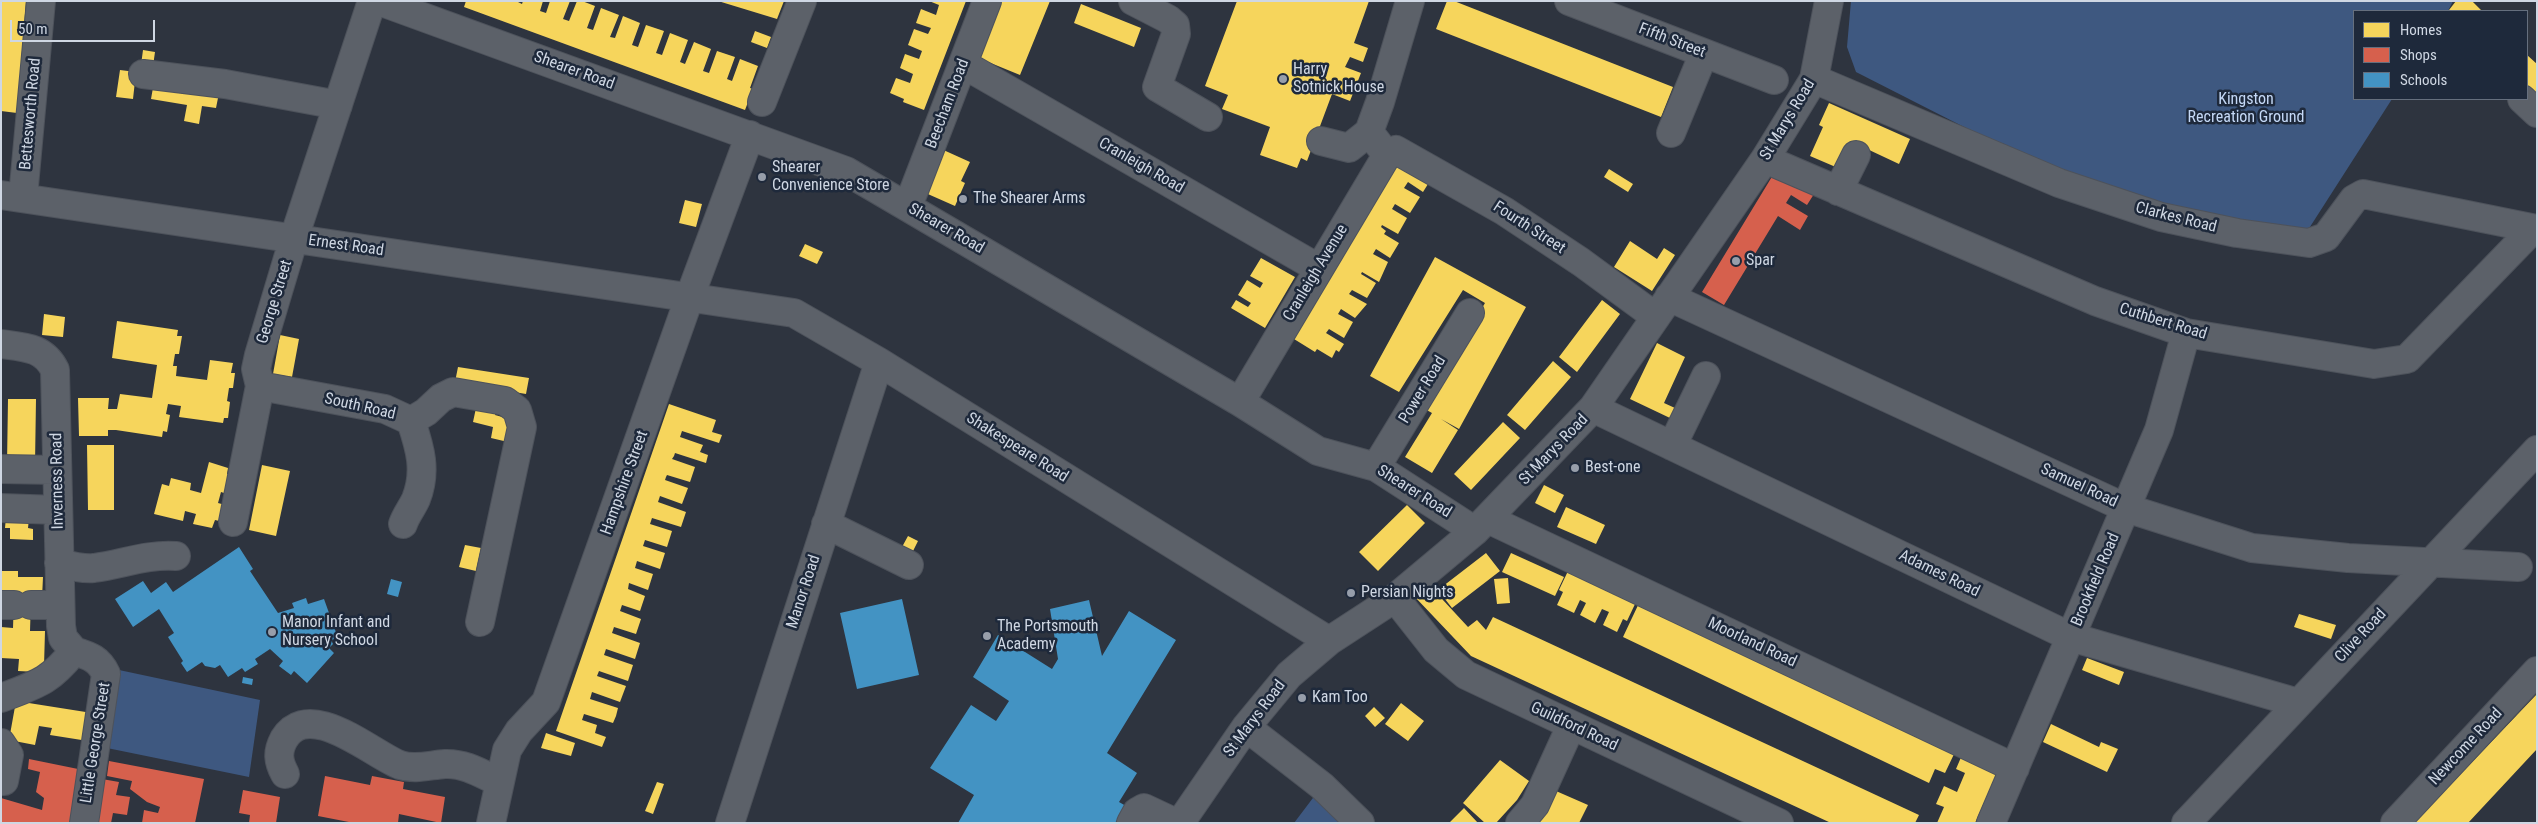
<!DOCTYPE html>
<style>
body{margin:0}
#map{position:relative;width:2538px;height:824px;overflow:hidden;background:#2e343f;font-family:"Roboto Condensed",sans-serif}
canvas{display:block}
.frame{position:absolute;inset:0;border:2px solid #cfd7e3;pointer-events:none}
.legend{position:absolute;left:2353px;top:10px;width:175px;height:90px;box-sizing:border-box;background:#1e293b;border:1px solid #656f7e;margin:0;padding:6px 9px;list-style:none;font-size:15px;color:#cfd7e3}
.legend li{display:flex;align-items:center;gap:10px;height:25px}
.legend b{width:25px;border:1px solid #656f7e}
.scale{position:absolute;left:10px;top:20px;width:145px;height:22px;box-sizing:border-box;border:2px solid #cfd7e3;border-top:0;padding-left:6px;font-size:15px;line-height:18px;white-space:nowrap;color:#cfd7e3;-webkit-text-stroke:4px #1e293b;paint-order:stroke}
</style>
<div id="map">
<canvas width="2538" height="824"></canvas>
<div class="frame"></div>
<ul class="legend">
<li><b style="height:14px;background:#f6d55c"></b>Homes</li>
<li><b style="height:14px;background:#d6604d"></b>Shops</li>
<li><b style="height:14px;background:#4393c3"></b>Schools</li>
</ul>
<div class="scale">50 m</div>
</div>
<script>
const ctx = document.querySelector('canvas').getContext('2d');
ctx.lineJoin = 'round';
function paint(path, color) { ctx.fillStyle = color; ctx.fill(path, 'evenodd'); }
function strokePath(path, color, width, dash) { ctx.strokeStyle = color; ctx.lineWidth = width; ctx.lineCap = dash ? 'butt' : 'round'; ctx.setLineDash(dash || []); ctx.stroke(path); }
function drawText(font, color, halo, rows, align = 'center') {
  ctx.font = font + ' "Roboto Condensed",sans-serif'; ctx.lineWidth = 5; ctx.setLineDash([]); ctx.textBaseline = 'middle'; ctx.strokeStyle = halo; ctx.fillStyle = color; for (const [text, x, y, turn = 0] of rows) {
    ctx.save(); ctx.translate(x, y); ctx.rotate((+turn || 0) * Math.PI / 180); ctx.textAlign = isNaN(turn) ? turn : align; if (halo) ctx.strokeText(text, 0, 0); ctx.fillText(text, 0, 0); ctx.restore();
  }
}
paint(new Path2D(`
 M1851,1h602l-5,10h-94v88h38l-84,131 -149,-24 -175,-65 -20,-14 -108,-55 -9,-25z
 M119,670l141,30 -11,77 -142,-29z
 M1322,786l31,37h-59z`), '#3e5880');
paint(new Path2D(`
 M1,1h25l-9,112 -16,-2z
 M466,1h50l6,3 1,-3h20l-3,10 6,2 4,-12h20l-7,18 6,2 8,-20h5l13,5 -8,22 6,2 8,-22 18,7 -9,22 5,1 8,-22 17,7 -8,22 6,2 8,-22 18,6 -8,22 6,2 8,-22 18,7 -8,22 5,2 9,-22 17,7 -8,22 6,2 8,-22 18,6 -8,22 5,2 8,-22 18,7 -8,22 3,1 -8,21 -281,-103z
 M718,1h66l-7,18z
 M929,1h37l-42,109 -21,-8 1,-3 -14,-6 6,-15 14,5 3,-9 -13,-6 5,-14 14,5 3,-8 -14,-6 6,-16 14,5 3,-6 -15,-5 5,-14 15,6 3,-10z
 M998,1h52l-30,74 -44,-18z
 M1237,1h132l-15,42 14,5 -5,14 -13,-5 -5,10 16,6 -11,28 -18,-7 -25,67 -6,-3 -4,10 -37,-13 10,-28 -48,-18 6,-14 -23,-9z
 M1447,1h7l219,86 -12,30 -225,-88z
 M2456,1h16l10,10h-32l-1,-1z
 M1081,4l60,24 -7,19 -60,-24z
 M755,31l16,6 -4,11 -16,-6z
 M143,50l12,2 -2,14 -12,-1z
 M2527,55l10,9v31l-10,-10z
 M120,70l16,2 -3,27 -17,-2z
 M154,82l65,11 -3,15 -14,-2 -3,18 -15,-3 3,-16 -36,-6z
 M1829,103l81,36 -11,25 -49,-23 -12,27 -28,-12 13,-29 -4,-2z
 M939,148l31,14 -9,19 4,2 -10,23 -34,-15z
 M1397,165l31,19 -5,8 -15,-10 -4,6 16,9 -10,16 -15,-9 -3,5 15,9 -9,16 -16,-9 -1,2 5,4 -2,3 15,9 -9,15 -14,-9 -3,5 15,8 -9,20 -17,-10 -1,2 15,9 -9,15 -15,-8 -3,4 18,10 -12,14 -14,-9 -3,5 15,8 -9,16 -15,-9 -3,4 18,11 -5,8 -3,-2 -4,8 -15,-9 -2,3 -21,-13z
 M1609,169l24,15 -5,8 -24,-15z
 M685,200l17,4 -6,23 -17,-4z
 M1630,241l27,18 7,-11 11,7 -23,36 -38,-24z
 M805,244l18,8 -6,12 -18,-8z
 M1435,257l91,50 -67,122 -18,-10 17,11 -26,43 -27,-16 27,-44 -9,-5 62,-105 -22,-13 -64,102 -29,-16z
 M1261,258l34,19 -30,51 -34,-20 5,-8 12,7 3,-4 -13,-8 9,-15 13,8 3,-5 -13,-7z
 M1602,300l18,14 -43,58 -18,-15z
 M44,314l21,3 -2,20 -21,-2z
 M117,321l61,9 -1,6h5l-3,18h-4l-2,12h4l-1,10 31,4 3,-20 23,3 -2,10h4l-2,15h-4l-2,13 3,1 -2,16h-4l-1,5 -44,-6 2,-11 -13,-2 -2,10 4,1 -3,17 -4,-1 -1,6 -46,-7h-8v6h-29l-1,-38h31l-1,11h9l3,-15 32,4 5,-33 -45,-7z
 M280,335l19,4 -7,38 -19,-3z
 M1657,343l28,14 -21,46 11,5 -5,10 -40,-19z
 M1553,361l18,16 -46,53 -18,-15z
 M458,367l71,11 -3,16 -71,-12z
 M8,399h28l-1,65h-28z
 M669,404l47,16 -4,12 10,3 -3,8 -37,-12 -2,6 23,8 -3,7 8,3 -2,8 -31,-10 -1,3 -2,3 23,8 -5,15 -23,-7 -1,2 -1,3 23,8 -6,16 -22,-8 -2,6 28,10 -5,15 -29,-9 -2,6 22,7 -5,16 -22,-7 -2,6 22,7 -5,16 -23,-8 -2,7 18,6 -5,16 -19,-7 -1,6 17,7 -5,15 -18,-6 -2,6 21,8 -5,15 -22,-7 -2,6 28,10 -5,16 -29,-10 -2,6 29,10 -5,16 -29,-10 -2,5 29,10 -6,16 -28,-10 -2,7 28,9 -2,8 -3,7 -29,-9 -2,6 15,5 -2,8 11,4 -4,10 -46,-16z
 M476,408l20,4 -1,3 18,5 -5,22 -17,-4 2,-11 -20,-5z
 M1503,422l17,16 -49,52 -17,-16z
 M87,445h27v65h-26z
 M209,462l19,6 -1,6 8,2 -5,19 -9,-3 -3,11 11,3 -5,16 -9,-2 -3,8 -19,-4 3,-10 -11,-3 -2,10 -29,-7 8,-30 7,2 2,-8 20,5 -1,7 11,3z
 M262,465l28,6 -14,65 -27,-6z
 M1544,485l20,10 -9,18 -20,-10z
 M1407,505l18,18 -47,48 -19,-19z
 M1566,507l39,18 -9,19 -39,-17z
 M6,517l23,1 -1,10 5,1v11l-23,-1v-11h-5z
 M908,536l10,5 -6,12 -10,-6z
 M465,545l16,3 -5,23 -17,-4z
 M1486,553l14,18 -48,37 -14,-18z
 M1511,553l53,24 -9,19 -53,-24z
 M1,571h17v6h25l-1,21h-11l-1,33h15l-1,35h-6v6l-20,-1 1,-12 -18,-1v-31l12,1 1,-31h-13z
 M1568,571l68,31 -9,19 -4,-2 -6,13 -14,-7 6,-13 -7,-3 -7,14 -15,-8 6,-12 -6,-3 -6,13 -17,-8 6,-13 -4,-2z
 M1508,578l2,25 -13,1 -3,-25z
 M1430,586l38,41 9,-7 9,10 7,-13 426,198 -4,8h-84l-360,-167 -56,-59z
 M1640,601l315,151 -10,21 -10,-4 -6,14 -306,-146z
 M2299,614l37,11 -5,14 -37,-12z
 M2087,658l37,14 -5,13 -37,-15z
 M2537,694v55l-69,74h-54z
 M16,701l76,12 -4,28 -38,-6 2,-7 -13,-2 -4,19 -26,-5z
 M1401,703l23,18 -16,20 -23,-17z
 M1374,707l11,11 -10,9 -10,-11z
 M2051,724l48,23 2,-5 17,7 -11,23 -64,-30z
 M546,733l29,10 -4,13 -30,-8z
 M1962,755l36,16 -23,52h-38l7,-16 -8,-3 8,-18 13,6 8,-19 -9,-4z
 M1500,760l29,21 -12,19 -21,23h-11l-22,-20z
 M657,782l7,2 -11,30 -8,-3z
 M1556,791l32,14 -9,18h-43z
 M1464,808l14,15h-29z`), '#f6d55c');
paint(new Path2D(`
 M1776,170l38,24 -7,11 -16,-10 -5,8 22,13 -8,14 -22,-14 -54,89 -22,-13z
 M29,759l54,11 -8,53h-74v-25l41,12 2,-12 -8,-6 4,-20 -12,-3z
 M109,761l95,18 -9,44h-53l2,-13 14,3 2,-6 -13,-5 -17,-13 2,-8 -25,-5z
 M325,776l45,9 2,-9 32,6 -1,7 42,8 -4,26 -42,-9 -1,9h-44l-36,-7z
 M102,779l17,3 -3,13 14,2 -3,18 -14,-2 -2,10h-18z
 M243,790l37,7 -4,26h-27l1,-8 -11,-2z`), '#d6604d');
paint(new Path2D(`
 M239,547l14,22 -3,2 28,42 16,-5 -2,-5 14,-5 2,6 16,-5 14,39 -7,2 2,4 -4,4 5,5 -27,30 -13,-12 -3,4 -12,-9 4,-5 -13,-12 -15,10 3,5 -13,8 -3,-4 -14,9 -8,-12 -5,3 -10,-2 -3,-4 -15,10 -6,-9 2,-2 -15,-24 6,-4 -15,-24 -26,18 -18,-28 28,-18 8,12 15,-11 7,10z
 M391,579l11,3 -4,15 -11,-3z
 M902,599l17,76 -62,14 -17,-76z
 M1089,600l13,56 27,-45 47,29 -69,113 30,20 -18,29 7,4 -11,17h-157l16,-28 -44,-27 41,-63 25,16 13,-20 -36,-24 25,-42 54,34 6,-10 -8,-50z
 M243,677l10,2 -1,6 -10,-2z`), '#4393c3');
const minor = new Path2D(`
 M379,1l467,170 394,231 78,49 58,16 99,64
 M1133,1l35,18 7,6 1,9 -19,53 51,30
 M1569,1l205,79
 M963,64l355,204
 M143,74l82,10 113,21
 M1814,79l245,104 102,34 76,16 72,10 17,-6 28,-38 9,-5 174,35
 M2522,99l15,14
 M762,102l40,-101
 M1671,133l33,-80
 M1321,141l28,7 20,-16
 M1387,155l-18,-23 11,-30 30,-101
 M1765,159l330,142 91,32 188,31 33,-5 126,-130
 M1838,191l18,-36
 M1,195l793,118 85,49 450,279
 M23,197l18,-196
 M908,206l79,-205
 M1669,297l457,211 126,40 96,10 170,9
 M1,344c23,3 43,3 54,26l6,256 2,12 11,13
 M260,386l125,23 26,12c9,27 16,50 5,78 -4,9 -10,16 -13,25
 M1240,402l147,-247 9,-5 108,61 77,51 75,55
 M1593,408l478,229 227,66
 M411,421l15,-9 15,-14 12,-6 52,9 12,9 5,17 -42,195
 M1672,446l34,-70
 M1376,467l94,-154
 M1,469l56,1
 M1,508l57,2
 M1488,519l527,249
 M233,522l27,-136 -4,-17 3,-14 35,-117 78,-237
 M826,524l83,41
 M59,563c12,3 23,6 35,5 29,-4 53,-14 82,-12
 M1395,598l41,52 30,25 313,148
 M1,605h13
 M31,605h29
 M74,651c16,5 25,8 32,23l-22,149
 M1,698c37,-14 48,-16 73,-47
 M1246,727l76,59 38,37
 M1,743l8,12 -5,26
 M285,774c-7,-13 -8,-22 -1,-35 25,-42 89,16 116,26 15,5 30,0 45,-1 20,-1 37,10 54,18
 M491,823l16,-73 12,-19 27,-29 144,-406 60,-161
 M730,823l149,-461
 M1131,823l6,-11 7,-4 32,15
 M1180,823l66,-96 43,-52 40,-34 66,-43 80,-67 118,-123 172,-249 49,-80 15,-78
 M1520,823l15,-18 36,-79
 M1991,823l168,-393 27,-97
 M2186,823l351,-373
 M2395,823l142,-152`);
strokePath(minor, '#4d525b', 30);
strokePath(minor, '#5c6169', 28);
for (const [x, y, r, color] of [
 [1283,79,5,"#979eaa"],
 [762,177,5,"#979eaa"],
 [963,199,5,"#979eaa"],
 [1736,261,5,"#979eaa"],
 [1575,468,5,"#979eaa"],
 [1351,593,5,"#979eaa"],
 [272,632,5,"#979eaa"],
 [987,636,5,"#979eaa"],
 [1302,698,5,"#979eaa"]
]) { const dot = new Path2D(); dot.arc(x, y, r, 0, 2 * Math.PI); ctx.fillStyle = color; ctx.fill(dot); strokePath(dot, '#1e293b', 2); }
drawText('16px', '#cfd7e3', '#1e293b', [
 ["Fifth Street",1672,41,21],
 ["Shearer Road",574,71,20],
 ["Beecham Road",948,104,-69],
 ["Bettesworth Road",31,114,-85],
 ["St Marys Road",1788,120,-59],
 ["Cranleigh Road",1141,166,30],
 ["Clarkes Road",2176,218,14],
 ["Fourth Street",1529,228,33],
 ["Shearer Road",946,229,30],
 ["Ernest Road",346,246,8],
 ["Cranleigh Avenue",1316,273,-59],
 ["George Street",275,302,-73],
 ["Cuthbert Road",2163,322,17],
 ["Power Road",1423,390,-59],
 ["South Road",360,407,13],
 ["Shakespeare Road",1017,448,32],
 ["St Marys Road",1554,450,-46],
 ["Inverness Road",58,481,-91],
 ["Hampshire Street",625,483,-70],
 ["Samuel Road",2079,486,25],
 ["Shearer Road",1414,492,32],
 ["Adames Road",1939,574,26],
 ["Brookfield Road",2096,580,-67],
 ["Manor Road",804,592,-72],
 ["Clive Road",2361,636,-47],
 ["Moorland Road",1752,643,25],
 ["St Marys Road",1255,719,-53],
 ["Guildford Road",1574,727,25],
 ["Little George Street",96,743,-81],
 ["Newcome Road",2466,747,-47]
]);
drawText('16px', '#cfd7e3', '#1e293b', [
 ["Harry",1293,70],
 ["Sotnick House",1293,88],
 ["Shearer",772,168],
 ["Convenience Store",772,186],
 ["The Shearer Arms",973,199],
 ["Spar",1746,261],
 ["Best-one",1585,468],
 ["Persian Nights",1361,593],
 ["Manor Infant and",282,623],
 ["Nursery School",282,641],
 ["The Portsmouth",997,627],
 ["Academy",997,645],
 ["Kam Too",1312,698]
], 'left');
drawText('16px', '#c5d9f7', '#1e293b', [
 ["Kingston",2246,100],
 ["Recreation Ground",2246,118]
]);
</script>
